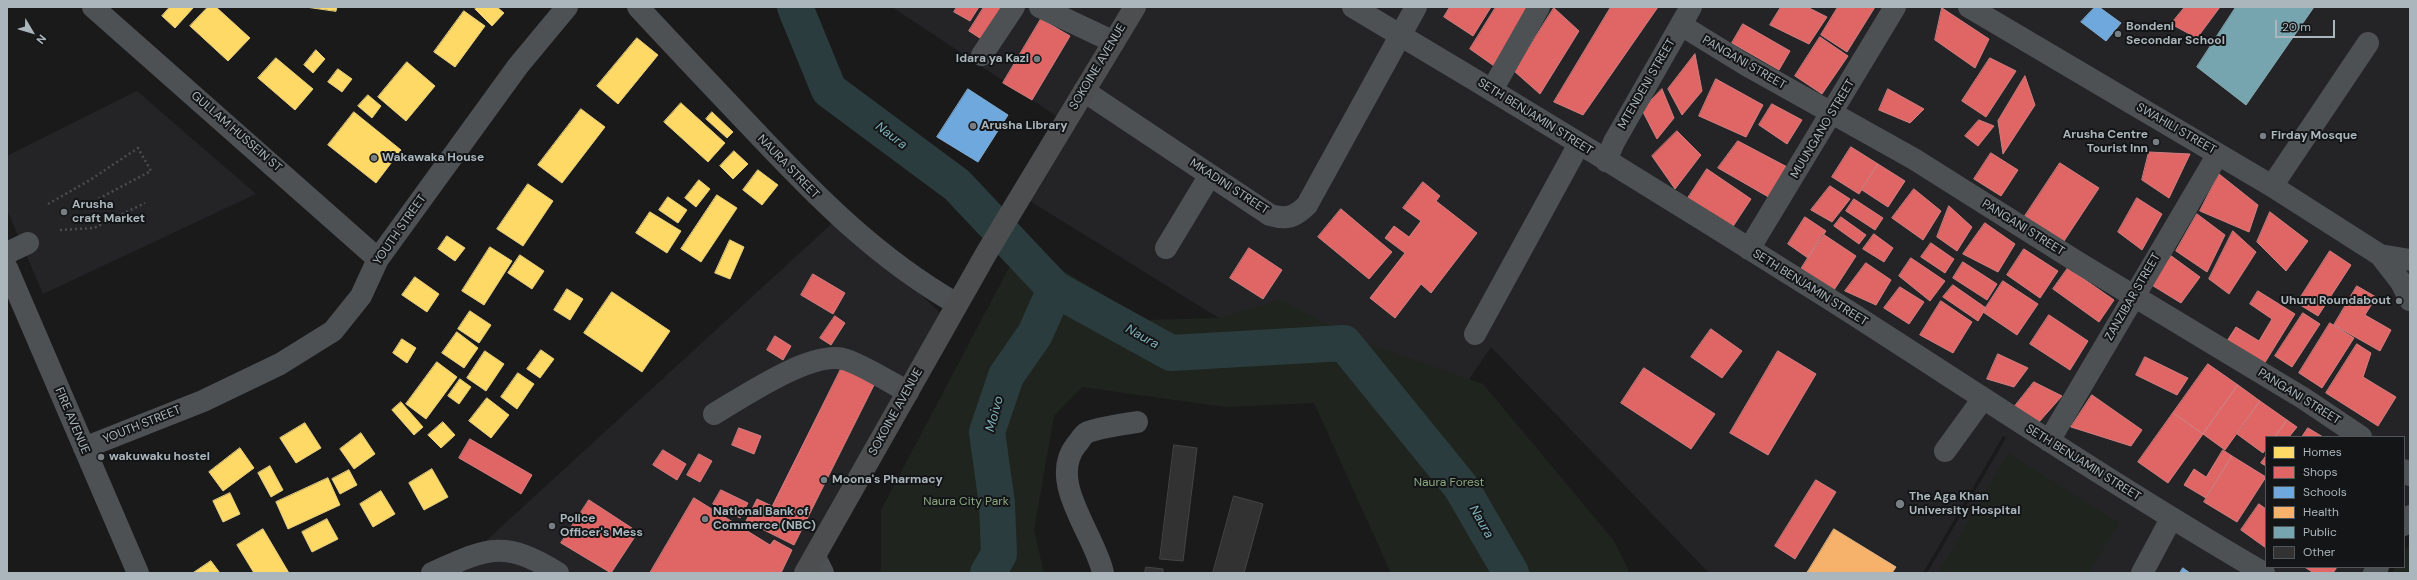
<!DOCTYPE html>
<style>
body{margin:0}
#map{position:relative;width:2417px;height:580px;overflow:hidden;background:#1a1a1b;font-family:"DM Sans",sans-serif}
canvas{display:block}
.frame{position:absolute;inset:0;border:8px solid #aab6bc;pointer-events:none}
.legend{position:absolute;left:2265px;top:436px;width:140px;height:132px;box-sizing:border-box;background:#141517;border:1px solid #505559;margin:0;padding:5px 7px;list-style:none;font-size:12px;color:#aab6bc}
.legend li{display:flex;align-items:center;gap:8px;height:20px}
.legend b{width:20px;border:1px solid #505559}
.north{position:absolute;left:12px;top:12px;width:40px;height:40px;-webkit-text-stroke:3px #141517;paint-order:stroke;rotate:128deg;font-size:11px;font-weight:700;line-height:16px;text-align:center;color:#aab6bc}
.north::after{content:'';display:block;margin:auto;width:14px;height:18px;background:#aab6bc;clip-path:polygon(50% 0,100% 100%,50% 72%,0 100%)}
.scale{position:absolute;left:2275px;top:20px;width:60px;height:18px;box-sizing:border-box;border:2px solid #aab6bc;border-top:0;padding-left:5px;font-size:12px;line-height:14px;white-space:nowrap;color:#aab6bc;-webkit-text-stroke:3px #141517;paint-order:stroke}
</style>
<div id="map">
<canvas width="2417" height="580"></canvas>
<div class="frame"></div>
<ul class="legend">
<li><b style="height:11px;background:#ffd966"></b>Homes</li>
<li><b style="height:11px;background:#e06666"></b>Shops</li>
<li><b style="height:11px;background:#6fa8dc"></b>Schools</li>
<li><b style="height:11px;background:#f6b26b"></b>Health</li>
<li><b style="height:11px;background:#76a5af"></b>Public</li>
<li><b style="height:11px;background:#323233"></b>Other</li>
</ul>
<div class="north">N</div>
<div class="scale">20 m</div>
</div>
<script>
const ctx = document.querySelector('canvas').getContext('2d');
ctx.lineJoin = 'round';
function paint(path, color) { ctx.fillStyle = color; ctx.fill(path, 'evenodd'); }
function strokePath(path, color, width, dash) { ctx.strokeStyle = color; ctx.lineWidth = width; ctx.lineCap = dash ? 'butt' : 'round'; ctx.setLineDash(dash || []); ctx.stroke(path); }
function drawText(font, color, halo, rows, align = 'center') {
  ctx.font = font + ' "DM Sans",sans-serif'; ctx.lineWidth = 4; ctx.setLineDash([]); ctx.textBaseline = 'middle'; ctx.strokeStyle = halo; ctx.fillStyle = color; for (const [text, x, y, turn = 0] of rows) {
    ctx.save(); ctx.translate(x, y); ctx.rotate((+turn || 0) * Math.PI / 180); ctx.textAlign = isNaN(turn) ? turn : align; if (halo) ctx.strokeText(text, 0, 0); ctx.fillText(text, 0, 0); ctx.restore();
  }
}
paint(new Path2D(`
 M892,7h1518v499l-6,9v-78h-138v130h103l-4,6h-438l79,-135 -3,-2 -80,137h-214l-218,-226 -67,98 -399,-247 42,-75z
 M137,91l119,103 -213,100 -36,-84v-54z
 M839,217l114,108 -138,248h-389l50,-23z`), '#242427');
paint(new Path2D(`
 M1021,245l124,75 73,-2 62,-18 80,41 123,43 131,157 16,32h-239l-77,-170 -89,4 -143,-20 -28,29 -20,114 10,43h-163v-63z
 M2008,453l111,70 -30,50h-151z
 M2410,543v30h-18l3,-6h9v-14z`), '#1f251e');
const homes = new Path2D(`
 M170,7h24l-19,21 -13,-12z
 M208,7h8l34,31 -22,23 -38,-35z
 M306,7h31l-1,4z
 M477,7h20l7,6 -12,13 -17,-17z
 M464,11l21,15 -30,41 -21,-15z
 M637,38l21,17 -40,49 -21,-18z
 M316,50l9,9 -12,14 -9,-8z
 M276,58l37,31 -18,21 -37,-32z
 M407,62l28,24 -29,35 -28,-24z
 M338,69l14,10 -10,13 -14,-10z
 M368,95l13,11 -9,12 -14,-12z
 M681,103l44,40 -17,19 -44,-40z
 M581,109l24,18 -43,56 -24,-18z
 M354,112l47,38 -25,33 -48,-38z
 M712,112l21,20 -6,6 -21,-19z
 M734,151l14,13 -15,15 -13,-13z
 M758,170l20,15 -16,20 -19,-15z
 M699,180l11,9 -14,18 -11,-9z
 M528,184l25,17 -30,45 -26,-17z
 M717,195l20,13 -36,54 -20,-13z
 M668,197l19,13 -9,13 -19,-13z
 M650,212l31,19 -14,22 -31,-20z
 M447,236l18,12 -10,13 -17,-12z
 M730,240l14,7 -14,32 -15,-6z
 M490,247l22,14 -28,44 -22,-14z
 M520,255l24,16 -12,18 -24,-16z
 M415,277l24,17 -12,18 -25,-17z
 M567,289l16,10 -13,21 -16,-10z
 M612,292l58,39 -28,41 -58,-39z
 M470,311l21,14 -12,18 -21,-14z
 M457,332l21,16 -14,20 -22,-15z
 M402,339l14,9 -9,15 -14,-10z
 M541,350l13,9 -14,19 -13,-9z
 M485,351l19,13 -18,27 -19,-13z
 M437,362l20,15 -31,42 -20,-15z
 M518,373l16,11 -17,25 -16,-12z
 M460,379l11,8 -12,17 -11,-8z
 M487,398l22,17 -18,23 -22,-17z
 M401,402l22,25 -9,8 -22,-25z
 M443,422l12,13 -14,13 -13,-13z
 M305,423l16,25 -25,15 -16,-25z
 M361,433l14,21 -21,15 -14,-20z
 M240,448l14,20 -31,23 -14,-19z
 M270,466l13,24 -12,7 -13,-24z
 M432,469l16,28 -24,13 -15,-27z
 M349,470l8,15 -17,9 -8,-15z
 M328,478l12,27 -52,24 -12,-27z
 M381,491l14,23 -22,13 -13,-23z
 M230,493l10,21 -17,8 -10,-21z
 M327,519l11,20 -26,13 -10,-20z
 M263,529l26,44h-35l-17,-28z
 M211,561l9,12h-27z`);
paint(homes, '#ffd966');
strokePath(homes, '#e6ce80', 1);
const shops = new Path2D(`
 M957,7h22l-9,14 -16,-9z
 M984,7h24l-22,35 -17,-11z
 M1450,7h41l-18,29 -29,-19z
 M1496,7h40l-39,61 -27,-19z
 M1611,7h47l-75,108 -29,-13z
 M1781,7h26l20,10 -18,27 -39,-19z
 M1838,7h37l-28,45 -26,-17z
 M2185,7h35l-23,31 -26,-14z
 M1554,8l25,23 -39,63 -26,-23z
 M1942,8l47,31 -14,29 -40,-28z
 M1041,19l29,17 -38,64 -29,-17z
 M1743,24l47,27 -11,19 -47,-27z
 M1820,37l28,19 -26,38 -27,-18z
 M1695,54l7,37 -20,24 -14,-26z
 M1990,58l26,13 -30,46 -24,-16z
 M2025,76l10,29 -32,49 -5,-33z
 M1716,79l47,26 -17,32 -47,-21z
 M1662,89l12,29 -17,21 -15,-29z
 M1888,89l36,20 -14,14 -31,-13z
 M1772,104l30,16 -15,24 -28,-19z
 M1979,120l15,6 -16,20 -13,-10z
 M1677,131l24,24 -26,34 -23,-33z
 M1738,141l53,28 -19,30 -54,-31z
 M1851,147l27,17 -19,30 -27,-17z
 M2149,152l41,2 -21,44 -27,-18z
 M1991,153l27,17 -17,26 -27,-17z
 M2060,163l39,25 -35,53 -39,-25z
 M1878,164l27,17 -17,26 -26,-17z
 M1707,169l44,30 -21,32 -44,-30z
 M2219,174l39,31 -9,27 -49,-21z
 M1423,182l17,14 -4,5 41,32 -46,60 -10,-9 -26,34 -25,-20 35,-45 -20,-15 9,-12 15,11 12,-16 -18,-13z
 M1830,186l20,13 -18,23 -21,-12z
 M1914,189l27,22 -18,29 -31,-22z
 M2137,198l25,16 -20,36 -24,-18z
 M1854,199l29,19 -8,12 -29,-19z
 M1949,206l23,21 -15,24 -20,-14z
 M1341,209l51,43 -23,27 -51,-42z
 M2270,212l38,29 -22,30 -29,-29z
 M2197,214l28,21 -18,37 -31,-21z
 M1805,217l21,14 -18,27 -20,-14z
 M1841,217l25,18 -7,9 -25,-18z
 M1985,223l30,21 -17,28 -35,-18z
 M2233,231l23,21 -27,42 -20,-15z
 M1823,234l33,22 -22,34 -33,-21z
 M1874,234l19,14 -9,14 -21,-13z
 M1931,243l23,16 -9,14 -24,-16z
 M1249,248l33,22 -19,29 -33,-21z
 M2024,249l34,22 -18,27 -33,-23z
 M2330,251l21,14 -33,51 -21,-13z
 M2170,255l30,22 -19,26 -31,-19z
 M1911,258l34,23 -15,20 -31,-25z
 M1963,262l34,22 -10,16 -34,-22z
 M1866,263l25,17 -15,25 -31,-14z
 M2068,268l46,32 -15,22 -46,-33z
 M813,274l32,19 -12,21 -32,-19z
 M2003,281l35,23 -21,31 -34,-23z
 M1953,285l33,23 -8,13 -35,-24z
 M2357,286l19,11 -11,18 26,15 -11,21 -46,-26z
 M1900,287l24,15 -15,22 -25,-16z
 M2258,291l37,23 -31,50 -37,-23 9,-14 23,14 13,-22 -22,-15z
 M1941,301l31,21 -19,31 -33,-18z
 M2303,313l17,11 -28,43 -17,-11z
 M2049,315l39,26 -18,29 -40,-26z
 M835,316l10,7 -14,22 -11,-7z
 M2330,323l24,15 -32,50 -23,-15z
 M1711,329l31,22 -20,27 -31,-21z
 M775,336l16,10 -8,14 -16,-10z
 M2357,344l14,9 -8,24 33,20 -18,29 -52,-33z
 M1778,351l38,23 -48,81 -38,-22z
 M1998,354l30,14 -14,19 -27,-8z
 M2145,357l43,21 -11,17 -41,-20z
 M2208,364l30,21 -35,49 -30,-21z
 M842,367l33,16 -81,162 -48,-24 11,-22 15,7z
 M1644,368l71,46 -24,35 -70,-46z
 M2034,382l28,14 -23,26 -24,-16z
 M2238,385l22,16 -35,49 -22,-16z
 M2092,395l50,35 -11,16 -60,-19z
 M2260,401l27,19 -12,17h-9v12l-3,4 -26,-19z
 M2173,413l30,21 -35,49 -30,-21z
 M2287,420l10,7 -8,10h-14z
 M739,428l22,8 -7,18 -22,-9z
 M2308,428l15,9h-21z
 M470,439l62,36 -11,19 -62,-36z
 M663,450l23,14 -9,16 -24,-15z
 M2223,450l9,6 -26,42 -22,-13 10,-16 12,8z
 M699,454l13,7 -12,21 -13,-7z
 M2232,456l34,21 -29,45 -33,-20z
 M2266,456v10l-5,-3z
 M1816,480l20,12 -41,67 -20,-13z
 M721,490l27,13 -8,15 -27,-14z
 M694,498l76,47 4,-5 18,10 -11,23h-131z
 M589,500l49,32 -27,41 -50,-30z
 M2259,504l7,5v39l-25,-18z
 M2305,567h32l-4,6h-19z`);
paint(shops, '#e06666');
strokePath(shops, '#d07e80', 1);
const schools = new Path2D(`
 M2095,7h4l22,16 -15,18 -25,-19z
 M968,89l40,26 -30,47 -41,-25z
 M2183,568l7,5h-10z`);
paint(schools, '#6fa8dc');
strokePath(schools, '#81acd2', 1);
const health = new Path2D(`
 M1834,529l62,38 -4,6h-85z`);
paint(health, '#f6b26b');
strokePath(health, '#dfb383', 1);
const public = new Path2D(`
 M2236,7h78l-68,98 -49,-38z`);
paint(public, '#76a5af');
strokePath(public, '#86aab3', 1);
strokePath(new Path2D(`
 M795,7l34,83 128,95 98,104 116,64 173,-10 117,144 50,86
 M988,573l11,-19 -2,-50 -10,-72 19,-56 29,-42 20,-45`), '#2b3c3e', 36);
const building = new Path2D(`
 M1174,445l23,3 -14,113 -23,-2z
 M1234,496l29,8 -19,69h-31z
 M1146,567l17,2v4h-18z`);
paint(building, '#323233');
strokePath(building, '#434547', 1);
strokePath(new Path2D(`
 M48,204l42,-24 48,-32 13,23 -53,28
 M60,230l34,-2 51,-25`), '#4a4d4e', 2.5, [2, 3]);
strokePath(new Path2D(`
 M93,7l285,252
 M638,7c37,40 74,79 112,119 64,68 125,131 207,178
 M1040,7l74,35
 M1353,7c160,95 320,193 478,293 144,92 285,187 433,273
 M1969,7l303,179 108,69 21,27 9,18
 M1681,25l65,40 168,94 165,104 224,135 58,39
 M982,55l32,-48
 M1492,90l47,-83
 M1084,91l186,124c17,5 25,2 37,-10l109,-198
 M1606,161l8,-19 77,-135
 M2272,186l96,-143
 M1166,248l44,-73
 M1749,249l146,-242
 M7,253l21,-10
 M2380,255l30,5
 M7,268l131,305
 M1475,334l104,-190
 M714,414c29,-17 96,-63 129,-55 15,3 50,25 65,33
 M2049,441l169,-287
 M84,448l119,-47 77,-37 53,-33 28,-35 17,-37 140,-193 49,-59
 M1945,451l37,-51
 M2404,470l6,5
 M2404,525l6,-9
 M815,557l8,16
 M432,573c56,-25 71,-34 126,0
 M1103,573c-8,-39 -56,-91 -27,-128 3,-3 6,-9 10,-12 9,-5 39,-9 51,-11
 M2142,573l29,-54
 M2374,573l4,-6`), '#4e5154', 22);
strokePath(new Path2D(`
 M805,573l182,-321 148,-245`), '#4c4e4f', 22);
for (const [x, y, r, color] of [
 [2118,34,4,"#787f84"],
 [1037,59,4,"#787f84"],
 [973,126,4,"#787f84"],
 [2263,136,4,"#787f84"],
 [2156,142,4,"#787f84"],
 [374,158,4,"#787f84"],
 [64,212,4,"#787f84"],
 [2399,301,4,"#787f84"],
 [101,457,4,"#787f84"],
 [824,480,4,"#787f84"],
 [1900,504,5,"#787f84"],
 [705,519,4,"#787f84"],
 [552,526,4,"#787f84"]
]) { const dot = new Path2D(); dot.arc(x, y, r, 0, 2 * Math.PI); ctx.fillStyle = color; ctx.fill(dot); strokePath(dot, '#141517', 1.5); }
drawText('bold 12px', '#aab6bc', '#141517', [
 ["Bondeni",2126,27],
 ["Secondar School",2126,41],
 ["Idara ya Kazi",1029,59,"right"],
 ["Arusha Library",981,126],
 ["Arusha Centre",2148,135,"right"],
 ["Tourist Inn",2148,149,"right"],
 ["Firday Mosque",2271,136],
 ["Wakawaka House",382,158],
 ["Arusha",72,205],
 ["craft Market",72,219],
 ["Uhuru Roundabout",2391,301,"right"],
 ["wakuwaku hostel",109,457],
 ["Moona's Pharmacy",832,480],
 ["The Aga Khan",1909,497],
 ["University Hospital",1909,511],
 ["National Bank of",713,512],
 ["Commerce (NBC)",713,526],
 ["Police",560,519],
 ["Officer's Mess",560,533]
], 'left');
drawText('12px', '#aab6bc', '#141517', [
 ["PANGANI STREET",1744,63,30],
 ["SOKOINE AVENUE",1098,67,-59],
 ["MTENDENI STREET",1647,84,-60],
 ["SETH BENJAMIN STREET",1535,117,32],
 ["MUUNGANO STREET",1823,129,-59],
 ["SWAHILI STREET",2176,129,30],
 ["GULLAM HUSSEIN ST",236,132,41],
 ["NAURA STREET",788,167,46],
 ["MKADINI STREET",1229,187,33],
 ["PANGANI STREET",2023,228,32],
 ["YOUTH STREET",400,230,-55],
 ["SETH BENJAMIN STREET",1810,288,32],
 ["ZANZIBAR STREET",2133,297,-60],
 ["PANGANI STREET",2299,397,32],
 ["SOKOINE AVENUE",896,412,-61],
 ["FIRE AVENUE",72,421,67],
 ["YOUTH STREET",142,425,-22],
 ["SETH BENJAMIN STREET",2083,463,32]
]);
drawText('12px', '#8ca980', '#141517', [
 ["Naura Forest",1449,483],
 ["Naura City Park",966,502]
]);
drawText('italic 13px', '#7fb2ba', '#141517', [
 ["Naura",891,136,37],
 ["Naura",1142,337,29],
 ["Moivo",995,414,-75],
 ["Naura",1481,522,60]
]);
</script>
